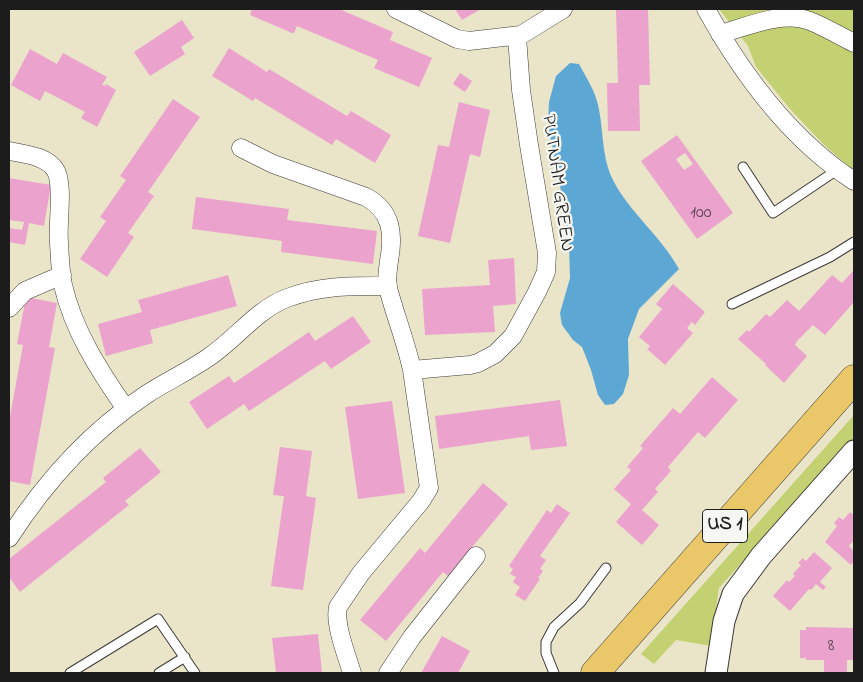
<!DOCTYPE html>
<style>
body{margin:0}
#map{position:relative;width:863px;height:682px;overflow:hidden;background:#eae5c9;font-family:"Indie Flower",sans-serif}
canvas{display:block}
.frame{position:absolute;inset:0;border:10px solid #1c1c1c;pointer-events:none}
</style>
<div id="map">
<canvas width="863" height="682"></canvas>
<div class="frame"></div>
</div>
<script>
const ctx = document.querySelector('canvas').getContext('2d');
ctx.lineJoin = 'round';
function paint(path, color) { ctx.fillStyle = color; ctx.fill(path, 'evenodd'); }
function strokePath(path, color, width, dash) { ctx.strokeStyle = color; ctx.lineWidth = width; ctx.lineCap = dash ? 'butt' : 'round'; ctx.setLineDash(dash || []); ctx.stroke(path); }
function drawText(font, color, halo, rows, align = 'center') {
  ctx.font = font + ' "Indie Flower",sans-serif'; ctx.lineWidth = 4.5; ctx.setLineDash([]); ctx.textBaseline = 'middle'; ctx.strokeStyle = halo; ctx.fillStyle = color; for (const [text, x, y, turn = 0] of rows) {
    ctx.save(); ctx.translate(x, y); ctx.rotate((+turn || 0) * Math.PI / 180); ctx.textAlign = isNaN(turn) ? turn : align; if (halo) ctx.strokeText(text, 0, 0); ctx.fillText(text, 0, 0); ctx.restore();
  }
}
paint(new Path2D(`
 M719,9h135v162l-30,-26 -34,-36 -34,-42 -8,-21z
 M854,415v23l-135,150 -8,58 -35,-6 -22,24 -13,-10z`), '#c4d172');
paint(new Path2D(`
 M570,63l9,1c7,13 16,27 19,41 6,25 3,51 15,75 16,32 48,56 66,89l-40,40 -11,30 1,36 -6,19 -9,10 -9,1 -7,-10 -7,-25 -9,-23 -9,-7 -11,-15 -2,-12 10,-35 -1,-34 -7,-48 -14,-71 1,-23 7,-26z`), '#5da7d5');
paint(new Path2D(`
 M252,9h87l54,23 -3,8 42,18 -13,29 -45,-19 4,-8 -81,-34 -3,7h-2l-42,-18z
 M455,9h26l-19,11z
 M616,9h32l2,76h-11l1,46h-32l-1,-48h11z
 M182,20l12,18 -13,9 4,7 -35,22 -16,-24z
 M229,48l38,24 2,-3 78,47 4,-5 40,24 -16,28 -39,-24 -4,6 -77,-47 -2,3 -41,-25z
 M30,49l27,15 6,-11 44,24 -5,8 3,1 1,-2 10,6 -19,37 -16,-9 4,-6 -40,-21 -5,10 -29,-16z
 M460,73l12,8 -7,11 -12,-8z
 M173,99l27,18 -52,75 6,4 -26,37 6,4 -27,40 -27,-18 26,-38 -6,-4 26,-37 -6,-4z
 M459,102l31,8 -10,47 -10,-3 -20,89 -32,-7 20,-91 11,2z
 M677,135l56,78 -36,26 -56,-78zM685,153l8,11 -9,6 -8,-11z
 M9,178l42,7 -7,41 -15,-3 -4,22 -16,-3 1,-14 12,2 2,-8 -15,-2z
 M196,197l93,12 -2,11 90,11 -4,33 -92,-12 1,-11 -90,-12z
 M514,258l2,46 -23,2 2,26 -70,3 -3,-46 68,-4 -2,-25z
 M853,271l1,1v30l-29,33 -12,-10 -16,16 -2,4 12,11 -23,27 -19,-18 1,-1 -28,-25 9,-9 2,2 17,-18 4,3 17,-17 12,11 33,-36 10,8z
 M228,275l9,31 -87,24 3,13 -47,13 -8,-32 44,-12 -4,-12z
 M673,284l32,28 -10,13 -3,-3 -5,6 6,5 -28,32 -18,-16 3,-3 -11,-9 23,-28 -6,-5z
 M26,297l31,6 -8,44 6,1 -25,137 -21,-4v-59l14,-77 -6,-1z
 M353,316l18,26 -40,27 -6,-8 -76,50 -5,-7 -37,25 -18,-27 40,-26 5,7 75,-51 6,9z
 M712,377l26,23 -33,38 -7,-6 -30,35 3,4 -16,18 3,3 -16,18 17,15 -17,20 -26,-23 15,-18 -17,-15 17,-19 -4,-3 16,-19 -3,-2 33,-38 7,6z
 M560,400l7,46 -36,4 -2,-14 -90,13 -4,-33z
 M392,401l13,92 -47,6 -13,-92z
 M280,447l32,4 -6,45 10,2 -13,92 -32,-4 13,-90 -11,-1z
 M140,448l21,24 -36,29 4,4 -109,87 -11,-15v-18l97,-77 -3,-4z
 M483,483l25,21 -60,72 -5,-4 -57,69 -26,-21 60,-72 5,5z
 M557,504l13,9 -30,43 6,4 -6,9 3,2 -5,7 2,1 -15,22 -10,-6 5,-8 -7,-5 3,-5 -6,-3 3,-5 -4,-3 38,-56 4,3z
 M850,512l4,3v25l-5,6 5,5v10l-3,4 -26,-23 12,-16 -3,-3 5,-6 4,3z
 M814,552l18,16 -12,14 6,5 -3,3 -7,-6 -5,6 -2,-1 -19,22 -17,-15 14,-16 2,2 6,-6 -2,-2 8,-9 -3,-2 5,-5 3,3z
 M806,627l48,1v32h-7v12h-23v-12h-18v-2h-6v-28h6z
 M318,634l4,39h-46l-4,-35z
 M442,636l28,15 -12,22h-37z`), '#eba2cd');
const service = new Path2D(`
 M743,167l30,46 64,-43
 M732,304l98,-47 24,-15
 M70,673l88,-54 37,54
 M159,673l26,-16
 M554,673l-8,-20v-11l8,-15 26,-24 26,-35`);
const minor = new Path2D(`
 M396,9l61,30 12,2 52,-6 42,-26
 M706,9c36,65 85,131 148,172
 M720,34c26,-7 63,-24 90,-13 15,6 30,15 44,22
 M241,148l32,16 93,33c26,14 28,37 23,64 -1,9 -3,17 -1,27 7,27 18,54 24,82
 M9,151c15,3 39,5 47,20 8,16 1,53 3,72 1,14 1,28 4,42 10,45 37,87 63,124
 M9,308l16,-17 37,-16
 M9,538c36,-56 82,-107 138,-144 20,-13 42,-23 62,-37 27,-18 47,-47 78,-59 34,-13 65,-12 101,-12
 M352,673c-5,-17 -18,-49 -14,-66l23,-34 60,-72 8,-13 -17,-118 58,-5 8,-2 17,-9 18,-18 24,-44 9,-20 1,-19 -18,-108 -8,-55 -4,-53
 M388,673l24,-36 64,-81`);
const tertiary = new Path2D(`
 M716,673l8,-52 9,-27 28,-38 93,-105`);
const primary = new Path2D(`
 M595,673l259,-294`);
strokePath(service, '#3b3a36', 11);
strokePath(minor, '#3b3a36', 19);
strokePath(tertiary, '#3b3a36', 23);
strokePath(primary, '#3b3a36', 29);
strokePath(service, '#fff', 9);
strokePath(minor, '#fff', 18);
strokePath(tertiary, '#fff', 21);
strokePath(primary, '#eac769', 28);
drawText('18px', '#503e48', null, [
 ["100",701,214],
 ["8",831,647]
]);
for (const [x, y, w] of [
 [725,526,45]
]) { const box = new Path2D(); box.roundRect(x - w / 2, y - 16.5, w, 33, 4); ctx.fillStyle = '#f6f6f2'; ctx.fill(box); strokePath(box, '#1c1c1c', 1); }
drawText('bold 19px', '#1c1c1c', null, [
 ["US 1",725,526]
]);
drawText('20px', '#1c1c1c', '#f6f6f2', [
 ["PUTNAM GREEN",556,183,82]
]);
</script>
